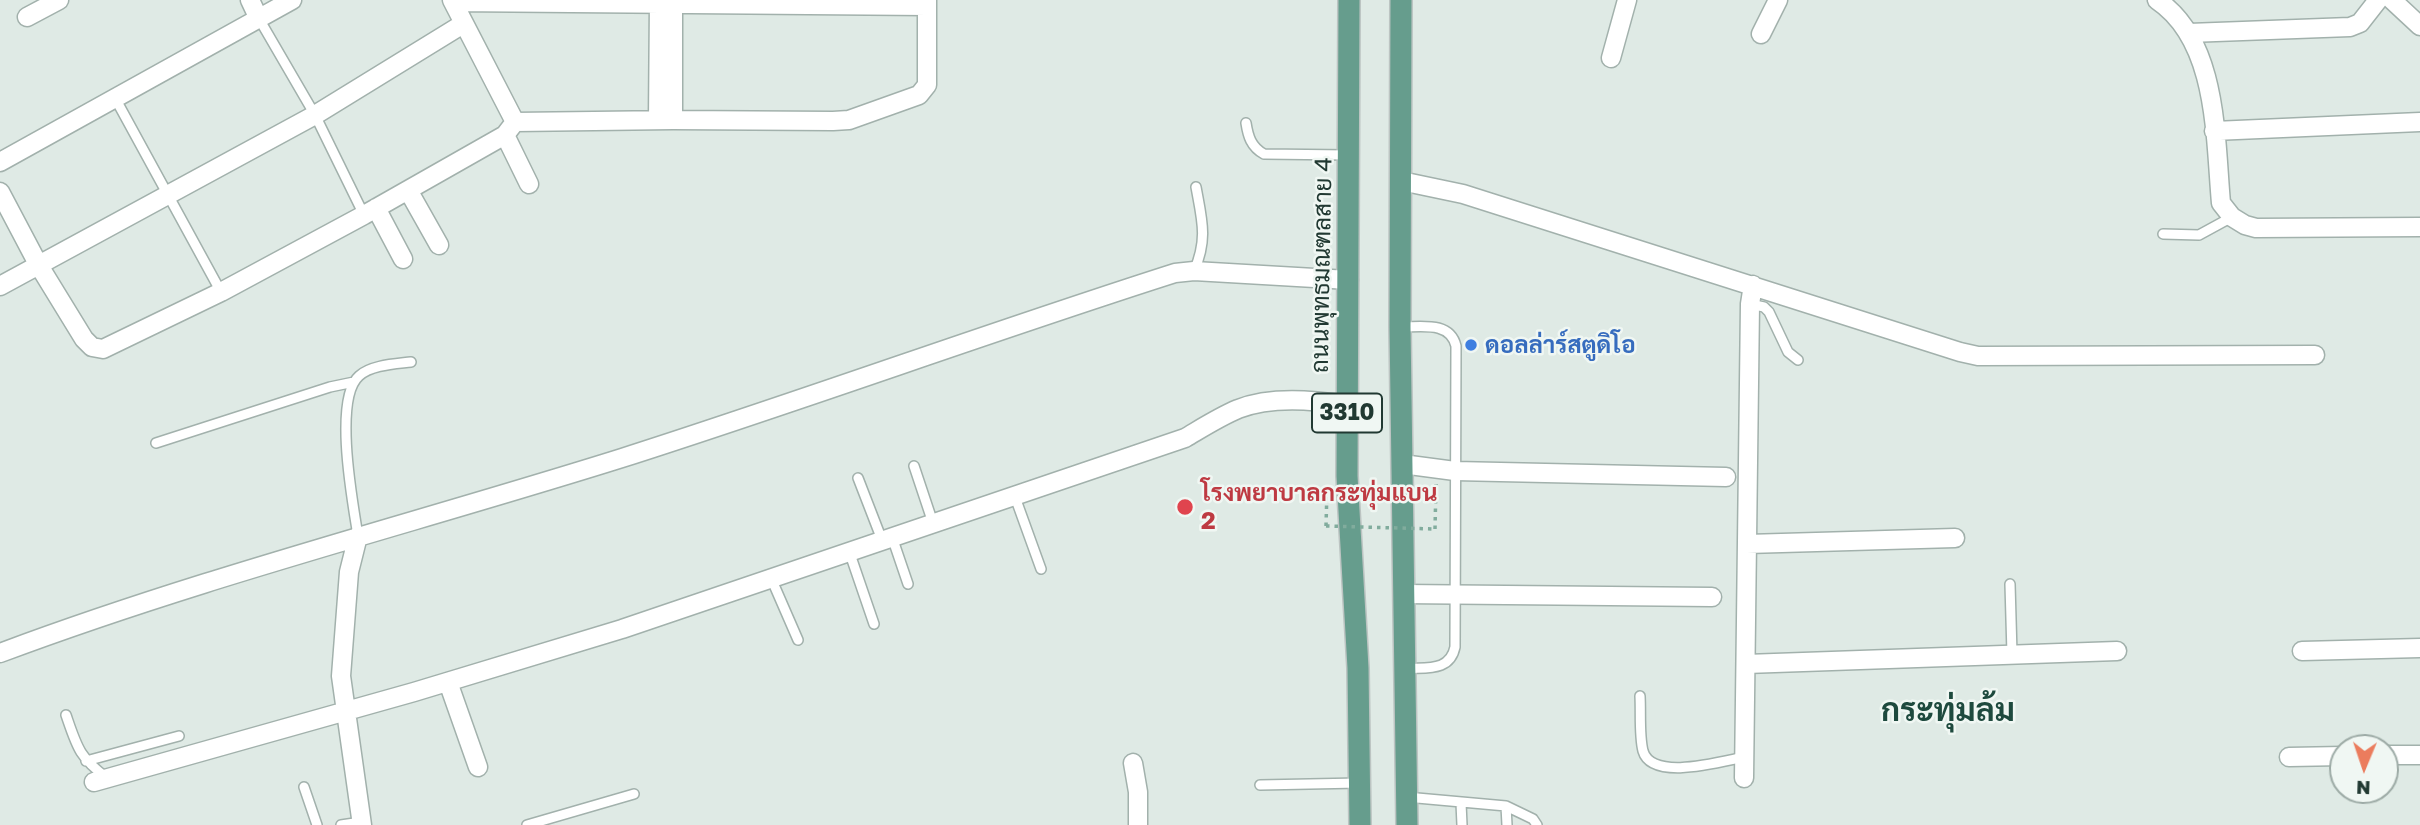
<!DOCTYPE html>
<meta charset="utf-8">
<style>
body{margin:0}
#map{position:relative;width:2420px;height:825px;overflow:hidden;background:#dfeae5;font-family:"Golos Text",sans-serif}
canvas{display:block}
.north{position:absolute;left:2329px;top:734px;width:70px;height:70px;box-sizing:border-box;background:#f0f7f3;border:2px solid #9daba6;border-radius:50%;rotate:182deg;font-size:19px;font-weight:700;line-height:28px;text-align:center;color:#213932}
.north::after{content:'';display:block;margin:auto;width:24px;height:32px;background:#eb7c5d;clip-path:polygon(50% 0,100% 100%,50% 72%,0 100%)}
</style>
<div id="map">
<canvas width="2420" height="825"></canvas>
<div class="north">N</div>
</div>
<script>
const ctx = document.querySelector('canvas').getContext('2d');
ctx.lineJoin = 'round';
function strokePath(path, color, width, dash) { ctx.strokeStyle = color; ctx.lineWidth = width; ctx.lineCap = dash ? 'butt' : 'round'; ctx.setLineDash(dash || []); ctx.stroke(path); }
function drawText(font, color, halo, rows, align = 'center') {
  ctx.font = font + ' "Golos Text",Sarabun,sans-serif'; ctx.lineWidth = 5; ctx.setLineDash([]); ctx.textBaseline = 'middle'; ctx.strokeStyle = halo; ctx.fillStyle = color; for (const [text, x, y, turn = 0] of rows) {
    ctx.save(); ctx.translate(x, y); ctx.rotate((+turn || 0) * Math.PI / 180); ctx.textAlign = isNaN(turn) ? turn : align; if (halo) ctx.strokeText(text, 0, 0); ctx.fillText(text, 0, 0); ctx.restore();
  }
}
const lane = new Path2D(`
 M258,17l57,98 49,100
 M115,98l106,194
 M1246,123c2,13 5,24 18,31l84,1
 M2163,234l36,1 33,-18
 M1194,271c14,-32 8,-51 2,-84
 M1750,304l14,3 5,5 19,40 10,8
 M1401,327c20,0 49,-6 55,19l-1,301c-5,25 -29,20 -50,22
 M156,443l174,-56 24,-5
 M914,466l19,57
 M858,478l24,62
 M1015,497l26,72
 M358,536c-5,-32 -25,-137 1,-160 12,-11 36,-12 52,-14
 M892,537l16,47
 M849,551l25,73
 M771,578l27,62
 M2010,584l2,70
 M1640,696c1,17 -1,39 3,55 9,31 80,10 102,6
 M66,715c11,32 13,42 41,63
 M86,761l93,-25
 M1260,785l99,-2
 M304,787l13,38
 M1406,797l100,9 27,13 4,6
 M1461,803l1,22
 M1506,806l1,19
 M341,825l20,-3
 M527,825l107,-31`);
const street = new Path2D(`
 M250,0l8,17
 M452,0l63,122 158,-2 160,1 16,-1 70,-25 8,-10v-85
 M2157,0c61,41 58,137 64,203l11,14 13,8 11,3 164,-1
 M2392,0l28,26
 M453,2l474,4
 M27,17l32,-17
 M2189,33l161,-6 10,-4 18,-23
 M1761,34l17,-34
 M1611,58l16,-58
 M658,120l1,-120
 M673,120v-120
 M2214,131l206,-9
 M505,135l24,49
 M0,162l292,-162
 M1401,181l62,13 497,158 18,4 337,-1
 M408,190l31,55
 M0,192l38,72 46,75 8,8 11,2 118,-57 143,-77 141,-80 10,-13
 M376,208l27,51
 M0,286l315,-171 148,-91
 M1402,464l53,7 271,6
 M358,536l-9,36 -8,104 21,149
 M1747,544l208,-6
 M1403,594l309,3
 M2302,651l118,-3
 M0,653c203,-76 415,-130 622,-195 185,-59 368,-126 553,-185l19,-2 155,9
 M1746,664l371,-13
 M448,682l30,85
 M2385,755h35
 M2289,757l54,-1
 M1133,763l5,29v33
 M1744,778l6,-474 3,-19
 M94,782l320,-90 208,-63 563,-191c17,-10 34,-21 53,-29 33,-13 75,-9 109,-4`);
const primary = new Path2D(`
 M1349,0l-2,476 11,192 2,157
 M1401,0l-1,327 7,498`);
strokePath(lane, '#a2b1ac', 12);
strokePath(street, '#a2b1ac', 21);
strokePath(primary, '#bcc4c2', 24);
strokePath(new Path2D(`
 M1326,526l1,-36
 M1435,529l1,-45`), '#81ac9d', 3.5, [3.5, 5]);
strokePath(lane, '#fff', 9);
strokePath(street, '#fff', 18);
strokePath(primary, '#669d8d', 21);
strokePath(new Path2D(`
 M1326,526l109,3`), '#81ac9d', 3.5, [3.5, 5]);
for (const [x, y, r, color] of [
 [1471,345,7,"#3f7fe0"],
 [1185,507,9,"#e0444e"]
]) { const dot = new Path2D(); dot.arc(x, y, r, 0, 2 * Math.PI); ctx.fillStyle = color; ctx.fill(dot); strokePath(dot, '#f0f7f3', 2.5); }
for (const [x, y, w] of [
 [1347,413,70]
]) { const box = new Path2D(); box.roundRect(x - w / 2, y - 19.5, w, 39, 5); ctx.fillStyle = '#f0f7f3'; ctx.fill(box); strokePath(box, '#213932', 2); }
drawText('bold 23px', '#213932', null, [
 ["3310",1347,413]
]);
drawText('24px', '#213932', '#f0f7f3', [
 ["ถนนพุทธมณฑลสาย 4",1322,265,-89]
]);
drawText('bold 24px', '#366cbe', '#f0f7f3', [
 ["ดอลล่าร์สตูดิโอ",1485,345]
], 'left');
drawText('bold 24px', '#be3a42', '#f0f7f3', [
 ["โรงพยาบาลกระทุ่มแบน",1201,493],
 ["2",1201,521]
], 'left');
drawText('bold 32px', '#1e4a3e', '#f0f7f3', [
 ["กระทุ่มล้ม",1948,711]
]);
</script>
